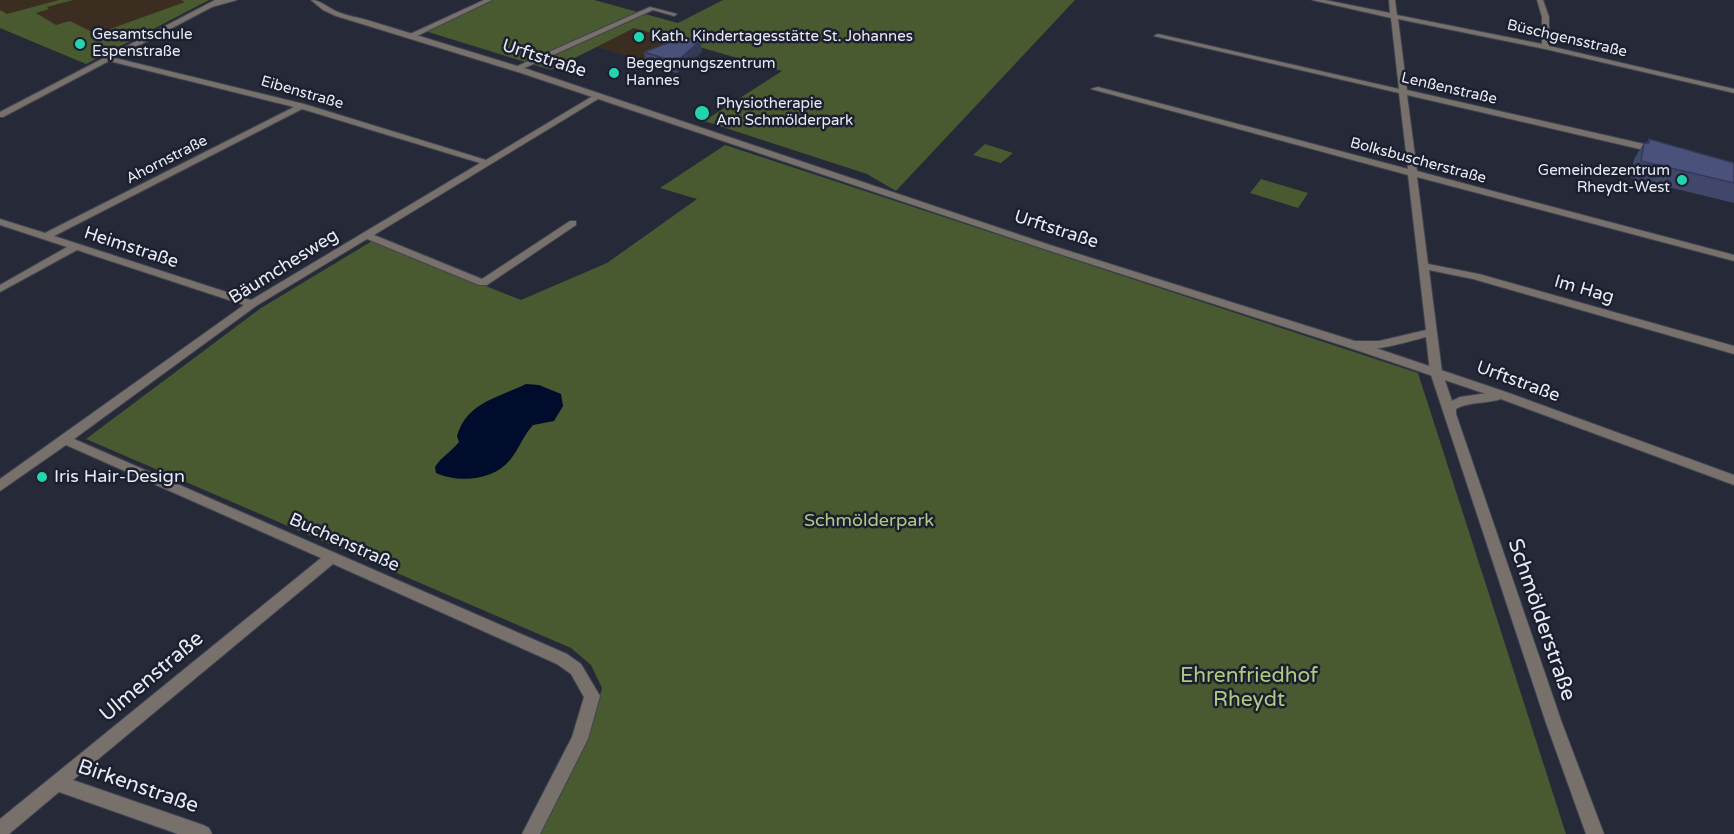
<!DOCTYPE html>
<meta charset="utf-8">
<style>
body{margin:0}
canvas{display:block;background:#252938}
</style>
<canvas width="1734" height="834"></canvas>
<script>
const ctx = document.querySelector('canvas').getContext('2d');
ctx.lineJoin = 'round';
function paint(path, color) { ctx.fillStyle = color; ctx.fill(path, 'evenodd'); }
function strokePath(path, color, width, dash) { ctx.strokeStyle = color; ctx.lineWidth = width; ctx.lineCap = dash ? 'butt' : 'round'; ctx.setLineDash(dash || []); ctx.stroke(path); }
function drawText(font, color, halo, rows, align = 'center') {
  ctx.font = font + ' "Varela Round",sans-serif'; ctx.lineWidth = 5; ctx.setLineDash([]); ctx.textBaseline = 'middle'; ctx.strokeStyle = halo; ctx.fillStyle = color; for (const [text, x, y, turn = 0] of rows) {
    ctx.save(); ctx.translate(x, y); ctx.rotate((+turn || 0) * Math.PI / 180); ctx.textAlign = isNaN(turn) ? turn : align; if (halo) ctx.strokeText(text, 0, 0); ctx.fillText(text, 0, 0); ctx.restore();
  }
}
paint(new Path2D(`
 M0,0h209l-123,64 -86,-36z
 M634,28l56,17 -42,17 -52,-15z`), '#3b2e20');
paint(new Path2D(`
 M59,0h14l-26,7 2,2 -13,4 20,12 14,-4 26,13 89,-32 -4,-2h28l-123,64 -86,-36v-18l7,4z
 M492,0h102l84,23 45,-23h352l-179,191 -29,-17 -163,-53 78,-50 -148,-43 -83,42 -126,-39z
 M985,144l28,9 -12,10 -28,-8z
 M725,145l693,228 148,461h-1027l48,-92 15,-54 -11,-23 -20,-17 -485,-209 175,-131 111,-67 149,59 86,-37 90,-64 -37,-11z
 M1261,179l47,14 -10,15 -48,-15z`), '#495930');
paint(new Path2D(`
 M526,384l13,1 22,9 2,12 -9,15 -21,4c-10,11 -14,24 -23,35 -17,21 -52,23 -74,13l-1,-6c7,-11 16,-15 24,-25l-2,-6c10,-34 41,-38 69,-52z`), '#000c2b');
const minor = new Path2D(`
 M215,0h22l-25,7 -97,51 189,46 182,56 110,-66 7,2 -229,139 108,44 88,-58h6v4l-89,60h-8l-112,-46 -111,67 -182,133 493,215 14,10 19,32 -12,43 -48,95h-18l50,-97 12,-40 -13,-23 -14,-10 -224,-100 -260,216 130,45 6,3 3,6h-34l-119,-42 -50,42h-9v-15l321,-261 -255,-113 -66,46v-12l244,-174 -167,-55 -77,42v-7l67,-38 -67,-22v-6l45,14 249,-126 -185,-46 -106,56h-3v-5zM302,109l178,54 -229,137 -197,-64z
 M484,0h8l-77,37 -7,-2z
 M1312,0h13l65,13 -1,-13h6l2,15 145,29v-27l-5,-17h6l6,17v29l185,43v4l-189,-44 -147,-30 9,71 250,57 4,3 -4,3 -250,-58 10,76 317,84v6l-317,-84 11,87 51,10 255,72v8l-261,-75 -44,-9 13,102 10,29 8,-4 42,-6 6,4c-11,10 -38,5 -52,14v5l106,309 42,111h-18l-40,-111 -116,-351 -4,-35c-17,4 -63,20 -78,8l6,-4h25l47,-11 -18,-155 -317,-86 7,-2 310,82 -9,-76 -245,-57 4,-2 241,55 -8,-71z
 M650,7l27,7 -3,2 -21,-6 -133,60 -7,-2z`);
const tertiary = new Path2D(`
 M311,0c10,0 17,8 27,12 9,4 19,5 29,8l160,49 523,176 308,97 148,50 228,83v10l-236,-87 -148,-50 -306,-99 -523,-176 -185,-57 -13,-6z`);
strokePath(minor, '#404452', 2);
strokePath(tertiary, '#404452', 2);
paint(minor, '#78716b');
paint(tertiary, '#78716b');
paint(new Path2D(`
 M700,41l2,11 -25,21 -31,-9 -2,-12z
 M1649,139l85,24v40l-103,-25 3,-19 10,-16h3z`), '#40476a');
paint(new Path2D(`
 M700,41l2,11 -25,21 -1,-11z`), '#343956');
const building = new Path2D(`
 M683,37l17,4 -24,21 -32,-10z
 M1649,139l85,24v20l-93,-22 3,-18h5z`);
paint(building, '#4a527b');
strokePath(building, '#343956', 1.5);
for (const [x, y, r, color] of [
 [639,37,6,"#23d5af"],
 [80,44,6,"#23d5af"],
 [614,73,6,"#23d5af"],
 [702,113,8,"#23d5af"],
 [1682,180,6,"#23d5af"],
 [42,477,6,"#23d5af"]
]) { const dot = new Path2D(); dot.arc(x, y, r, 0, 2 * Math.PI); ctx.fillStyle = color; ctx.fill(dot); strokePath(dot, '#1c1f2e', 2); }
drawText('15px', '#e8eaf5', '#1c1f2e', [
 ["Gesamtschule",92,35],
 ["Espenstraße",92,52],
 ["Kath. Kindertagesstätte St. Johannes",651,37],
 ["Begegnungszentrum",626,64],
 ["Hannes",626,81],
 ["Physiotherapie",716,104],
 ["Am Schmölderpark",716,121],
 ["Gemeindezentrum",1670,171,"right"],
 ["Rheydt-West",1670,188,"right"]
], 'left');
drawText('15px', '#e8eaf5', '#1c1f2e', [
 ["Büschgensstraße",1567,39,13],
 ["Lenßenstraße",1449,89,13],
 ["Eibenstraße",302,93,16],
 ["Ahornstraße",167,160,-27],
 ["Bolksbuscherstraße",1418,161,15]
]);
drawText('18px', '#e8eaf5', '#1c1f2e', [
 ["Urftstraße",544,59,18],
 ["Urftstraße",1056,230,18],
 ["Heimstraße",131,248,18],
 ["Bäumchesweg",284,267,-32],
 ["Im Hag",1584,290,16],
 ["Urftstraße",1518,382,20],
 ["Buchenstraße",344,543,24]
]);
drawText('18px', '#e8eaf5', '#1c1f2e', [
 ["Iris Hair-Design",54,477]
], 'left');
drawText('18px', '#afca83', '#1c1f2e', [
 ["Schmölderpark",869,521]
]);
drawText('21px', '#e8eaf5', '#1c1f2e', [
 ["Schmölderstraße",1541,620,71],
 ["Ulmenstraße",152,677,-40],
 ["Birkenstraße",138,787,19]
]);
drawText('21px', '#afca83', '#1c1f2e', [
 ["Ehrenfriedhof",1249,676],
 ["Rheydt",1249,700]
]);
</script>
